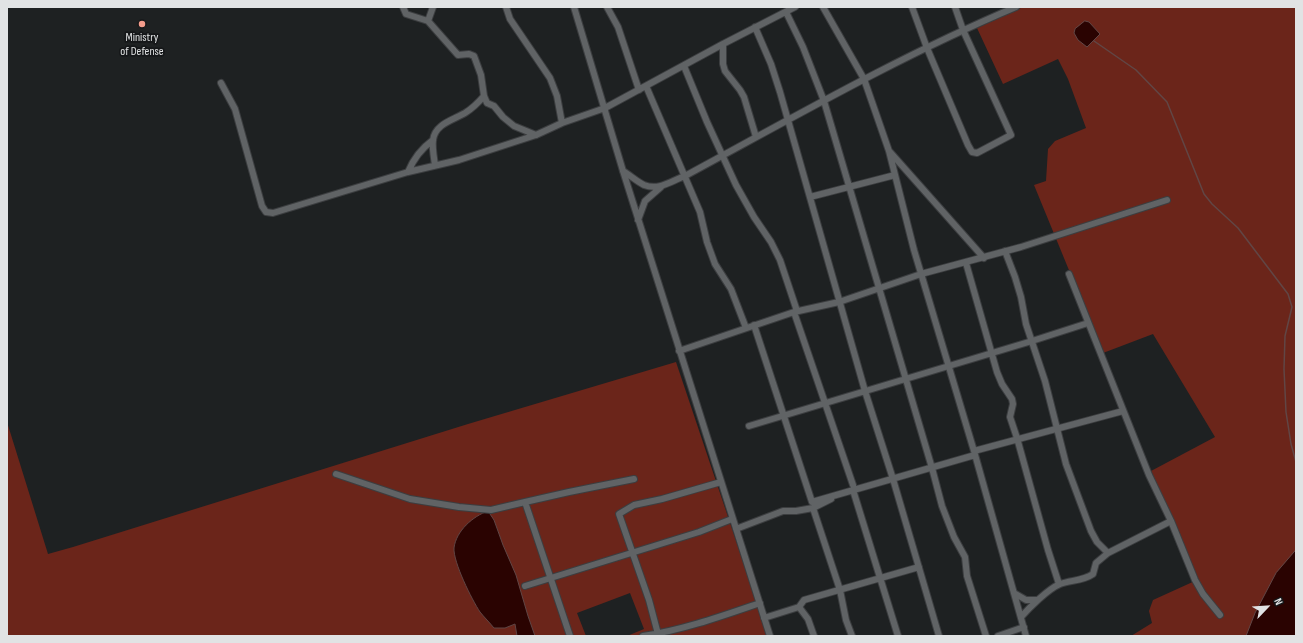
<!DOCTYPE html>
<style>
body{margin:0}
#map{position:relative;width:1303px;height:643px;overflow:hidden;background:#1e2122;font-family:"Sofia Sans Condensed",sans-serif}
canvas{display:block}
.frame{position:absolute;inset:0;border:8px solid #e1e3e4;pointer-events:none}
.north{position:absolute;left:1247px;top:587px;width:40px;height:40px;-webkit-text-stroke:3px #151719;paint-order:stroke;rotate:65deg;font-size:11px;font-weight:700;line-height:16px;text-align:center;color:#e1e3e4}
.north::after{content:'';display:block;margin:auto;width:14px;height:18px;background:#e1e3e4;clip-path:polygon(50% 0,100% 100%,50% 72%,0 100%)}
</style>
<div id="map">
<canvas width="1303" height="643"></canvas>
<div class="frame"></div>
<div class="north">N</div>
</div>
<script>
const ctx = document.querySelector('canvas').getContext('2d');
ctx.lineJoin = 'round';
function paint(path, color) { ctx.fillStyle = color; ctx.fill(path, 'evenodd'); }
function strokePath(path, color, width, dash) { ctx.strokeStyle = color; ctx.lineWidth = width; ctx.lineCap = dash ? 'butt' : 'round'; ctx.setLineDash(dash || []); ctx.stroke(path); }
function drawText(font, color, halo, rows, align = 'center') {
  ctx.font = font + ' "Sofia Sans Condensed",sans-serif'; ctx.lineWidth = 3.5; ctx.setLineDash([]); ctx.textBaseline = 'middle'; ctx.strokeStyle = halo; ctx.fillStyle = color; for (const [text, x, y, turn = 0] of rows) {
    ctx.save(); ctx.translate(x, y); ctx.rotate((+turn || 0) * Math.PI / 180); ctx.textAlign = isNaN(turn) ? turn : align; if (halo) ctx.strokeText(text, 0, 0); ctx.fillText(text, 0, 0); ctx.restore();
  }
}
paint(new Path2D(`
 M1023,7h273v629h-165l21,-13 -3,-12 4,-11 44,-20 -46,-109 64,-34 -62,-103 -50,19 -69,-168 12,-4 2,-32 7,-8 31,-13 -18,-49 -10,-20 -55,25 -26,-56z
 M676,362l92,274h-141l17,-7 -14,-36 -53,20 9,23h-51l-41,-116 -35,50 21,41 14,17h11l10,-4 2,12h-510v-214l41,132 25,-7 395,-123z`), '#6b251a');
const water = new Path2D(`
 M1085,21l4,1 11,12 -13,13 -9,-7 -4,-7 1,-4z
 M488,511l6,9 9,25 13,30 12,41 7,20h-18l-2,-12 -10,4h-11c-4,-5 -10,-11 -14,-16 -8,-12 -27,-50 -26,-64 2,-17 19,-32 34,-37z
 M1296,550v86h-50l9,-23 21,-40z`);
paint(water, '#2a0301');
strokePath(water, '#614645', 1);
strokePath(new Path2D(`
 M1094,41l42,29 31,32 37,92 8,10 26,24 50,66 4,13 -7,29 -1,33 2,43 5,32 5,18`), '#614645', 1.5);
const street = new Path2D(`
 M403,7l3,7 22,7 30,34 11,-1 5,2 7,19 3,21 3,7 7,3 9,11 11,9 22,9
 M506,7l4,12 40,59 7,18 5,27
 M574,7l49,164 147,465
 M607,7l11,20 21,63
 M823,7l41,72 25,72 25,99 60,201 52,185
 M912,7l15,41 41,97 4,7 5,1 34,-18 -48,-105 -8,-23
 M786,12l17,35 21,54 108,367 10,38 12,31 11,20 2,19 19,60
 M428,21l5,-14
 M755,27l16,37 9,28 85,299 28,88 46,157
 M723,44v20l2,7 15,19 4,7 12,40
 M684,66l23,56 29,63 18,32 17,25 9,18 17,51
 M221,83l14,26 27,97 4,6 7,1 135,-41 51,-12 77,-25 26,-12 43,-15 118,-64 72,-37
 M646,86l54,126 7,30 8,22 16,25 15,39
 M890,152l94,106
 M435,165c-1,-7 -3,-17 -2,-25 2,-16 20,-20 32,-27 8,-5 13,-10 19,-17
 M623,171c7,4 13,10 21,14 15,6 27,-4 41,-9 109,-59 217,-121 331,-169
 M408,172c5,-12 14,-24 25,-32
 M810,197l85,-22
 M638,220l7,-19 16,-14
 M1005,251l10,26 6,20 5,27 19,57 21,83 25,67 6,11 11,11
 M966,263l31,109 5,12 10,15 1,5 -3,13 7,21 31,112 11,34
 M1069,274l80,201 22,46 24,59 8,14 17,21
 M794,312l59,173
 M754,325l58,177 163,-47
 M679,351l115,-39 45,-10 82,-28 100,-27 146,-47
 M749,426l283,-85 56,-18
 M974,451l149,-40
 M336,474l74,25 49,8 32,3 34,-8 45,134
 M853,490l45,146
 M525,502l44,-10 65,-13
 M813,508l27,82 6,30 6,16
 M736,529l47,-18h13l17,-3 18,-9
 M525,586l174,-54 33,-13
 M1014,593l12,7h11
 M799,607l9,12 6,17
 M1021,617c8,-9 27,-28 39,-33 11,-4 23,-3 33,-10l3,-11 12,-10 63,-32
 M764,618l35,-11 5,-7 115,-33
 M658,634l-9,-34 -30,-86 15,-9 28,-6 59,-17
 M643,636c40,-6 79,-20 117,-33
 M998,636l26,-9`);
strokePath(street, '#3c3e40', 8);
strokePath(street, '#606365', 6);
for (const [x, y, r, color] of [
 [142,24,4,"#f49d8c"]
]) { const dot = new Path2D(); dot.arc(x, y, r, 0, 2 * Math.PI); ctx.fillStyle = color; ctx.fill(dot); strokePath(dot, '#151719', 1.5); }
drawText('12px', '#e1e3e4', '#151719', [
 ["Ministry",142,38],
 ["of Defense",142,52]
]);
</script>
